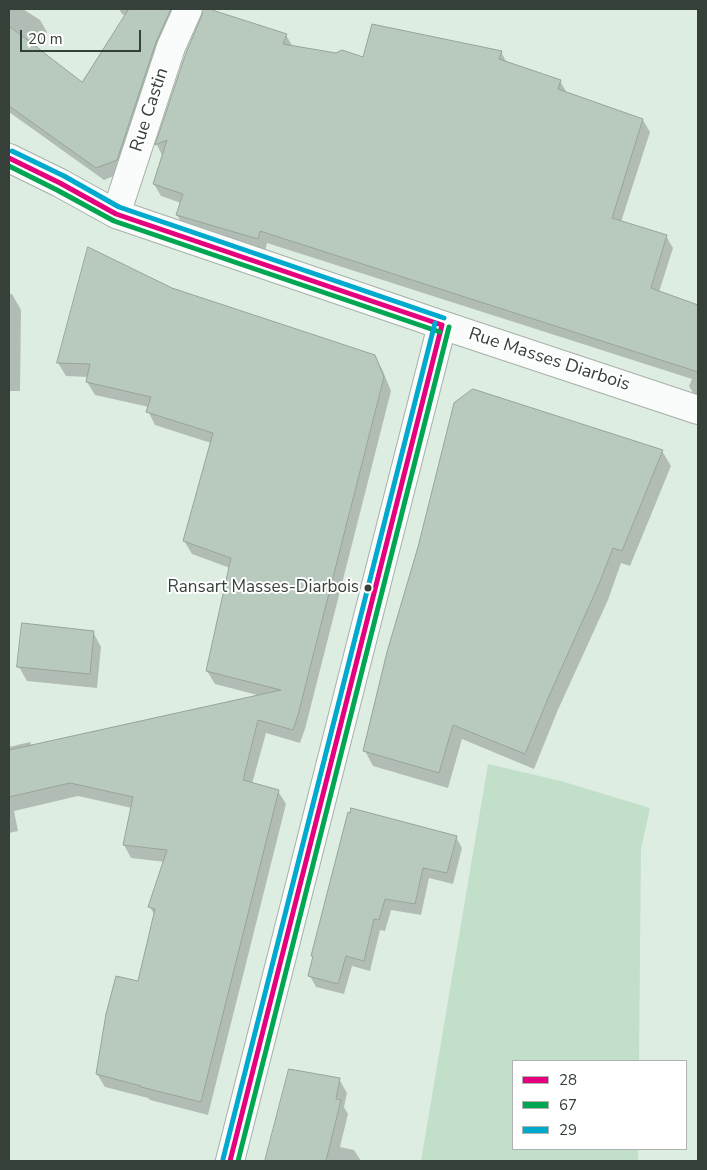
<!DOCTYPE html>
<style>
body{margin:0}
#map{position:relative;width:707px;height:1170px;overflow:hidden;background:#deede2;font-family:"Nunito Sans",sans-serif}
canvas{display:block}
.frame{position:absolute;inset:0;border:10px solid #354038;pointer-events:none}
.legend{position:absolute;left:512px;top:1060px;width:175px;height:90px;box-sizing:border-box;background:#fff;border:1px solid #aeb3af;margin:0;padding:6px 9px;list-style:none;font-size:15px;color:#354038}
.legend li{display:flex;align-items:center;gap:10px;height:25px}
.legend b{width:25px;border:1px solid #aeb3af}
.scale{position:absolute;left:20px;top:30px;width:121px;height:22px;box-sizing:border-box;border:2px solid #354038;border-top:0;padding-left:6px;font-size:15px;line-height:18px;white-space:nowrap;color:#354038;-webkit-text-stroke:4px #fff;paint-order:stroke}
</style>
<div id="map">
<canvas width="707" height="1170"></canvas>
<div class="frame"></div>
<ul class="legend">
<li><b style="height:6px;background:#e5007d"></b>28</li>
<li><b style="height:6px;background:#00a651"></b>67</li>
<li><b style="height:6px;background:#00a9ce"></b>29</li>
</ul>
<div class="scale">20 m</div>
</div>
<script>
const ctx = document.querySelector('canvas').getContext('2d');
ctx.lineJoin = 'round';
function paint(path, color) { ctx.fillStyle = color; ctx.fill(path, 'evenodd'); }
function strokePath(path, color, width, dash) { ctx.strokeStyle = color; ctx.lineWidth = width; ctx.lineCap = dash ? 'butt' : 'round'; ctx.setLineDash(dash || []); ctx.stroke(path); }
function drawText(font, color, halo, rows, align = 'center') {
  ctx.font = font + ' "Nunito Sans",sans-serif'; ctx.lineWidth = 4; ctx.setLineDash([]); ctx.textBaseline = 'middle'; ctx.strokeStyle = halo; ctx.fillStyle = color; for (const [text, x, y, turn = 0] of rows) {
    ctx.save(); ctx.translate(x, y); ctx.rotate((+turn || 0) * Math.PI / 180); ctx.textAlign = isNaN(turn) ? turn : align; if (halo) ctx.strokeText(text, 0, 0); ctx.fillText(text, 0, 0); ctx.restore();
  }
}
paint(new Path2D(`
 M488,764l73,17 89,27 -9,41 -2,212h-126v88h125v12h-217z`), '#c2dfca');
paint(new Path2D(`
 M9,9h14l17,11 7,12 -11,17 47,35 43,-68 -4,-2 -3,-5h63l-58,163 -20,8 -95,-68z
 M204,9l82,26 7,12 71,12 137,-7 6,11 53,18 7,12 76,27 7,12 -29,90 45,14 7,12 -14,44 39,14v91l-2,1 -7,-12 3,-7 -425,-136 -2,8 -81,-24 -7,-12 4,-12 -20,-7 -7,-12 9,-27 -6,-12 30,-92 16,-37z
 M172,289l202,67 8,13 9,22 -86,338 -5,14 -34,-10 -14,51 26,7 8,13 -78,311 -58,-15 -2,-2 -43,-11 -8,-13 42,-92 16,-66 -5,-9 15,-45 -34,-4 -7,-13 8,-37 -54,-12 -64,15 4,20 -9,2v-86l21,-5 2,4 229,-50 -46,-12 -8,-13 23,-103 -38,-14 -8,-13 27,-98 -56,-18 -7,-14 1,-4 -54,-12 -8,-13 2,-5 -23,-1 -8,-13z
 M9,294h3l9,16 -1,81h-11z
 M662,451l9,15 -41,100 -9,-3 -13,37 -51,112 -23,57 -72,-30 -14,49 -75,-22 -8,-15z
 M9,506l1,3 -1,92z
 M93,632l8,15 -4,41 -70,-7 -8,-14z
 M456,837l6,11 -9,36 -24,-6 -8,37 -30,-5 -6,21 -5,-1 -10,41 -18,-5 -8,28 -28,-7 -6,-11 4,-17 -1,-3z
 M290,1070l49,9 8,14 -3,14 4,7 -8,33 14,3 7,11h-95z`), '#0003');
const building = new Path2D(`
 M129,9h42l-15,33 -39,118 -21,8 -87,-62v-80l73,56z
 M203,9h6l78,25 -4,10 53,9 6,-3 21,7 9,-33 130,27 -3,8 62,21 -3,9 85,30 -31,99 55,17 -16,53 47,17v67l-438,-141 -2,8 -82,-24 7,-21 -30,-10 14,-44 -12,5 31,-92 16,-38z
 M88,247l84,41 203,67 9,22 -86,338 -5,15 -35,-10 -15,60 36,10 -78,312 -60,-15v-1l-45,-12 10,-60 10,-38 22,5 17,-72 -7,-2 19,-57 -44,-5 10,-48 -63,-14 -61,14v-47l272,-60 -75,-19 25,-113 -48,-17 30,-108 -67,-21 5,-15 -65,-15 4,-18 -33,-1z
 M473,389l190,61 -41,101 -9,-3 -14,36 -50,112 -24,58 -72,-29 -14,48 -76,-22 24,-99 31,-105 36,-144z
 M22,623l72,8 -4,43 -73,-7z
 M351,808l106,28 -10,37 -24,-5 -8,36 -30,-5 -6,21 -5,-1 -10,42 -18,-5 -8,28 -30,-8 5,-20h-2l28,-109 9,-35 2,1z
 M289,1069l51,9 -4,21 5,1 -15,61h-61z`);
paint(building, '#b7cabd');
strokePath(building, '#98a39a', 1);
const minor = new Path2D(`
 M9,158l51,25 56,31 326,111 256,85
 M116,214l55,-167 17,-38
 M230,1161l212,-836`);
strokePath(minor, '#a5b0a8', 30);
strokePath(minor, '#fafcfb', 28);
strokePath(new Path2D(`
 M9,158l51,25 56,31 326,111
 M230,1161l212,-836`), '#e5007d', 5);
strokePath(new Path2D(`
 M9,166l48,24 57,31 326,111
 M238,1161l211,-834`), '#00a651', 5);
strokePath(new Path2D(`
 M12,151l52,25 55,31 325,111
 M223,1159l212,-836`), '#00a9ce', 5);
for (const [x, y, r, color] of [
 [368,588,4.5,"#354038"]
]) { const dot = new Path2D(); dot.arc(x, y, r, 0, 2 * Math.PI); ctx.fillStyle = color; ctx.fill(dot); strokePath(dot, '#fff', 2); }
drawText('17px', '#354038', '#fff', [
 ["Ransart Masses-Diarbois",359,588]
], 'right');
drawText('18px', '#354038', '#fff', [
 ["Rue Castin",150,110,-72],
 ["Rue Masses Diarbois",549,360,18]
]);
</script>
